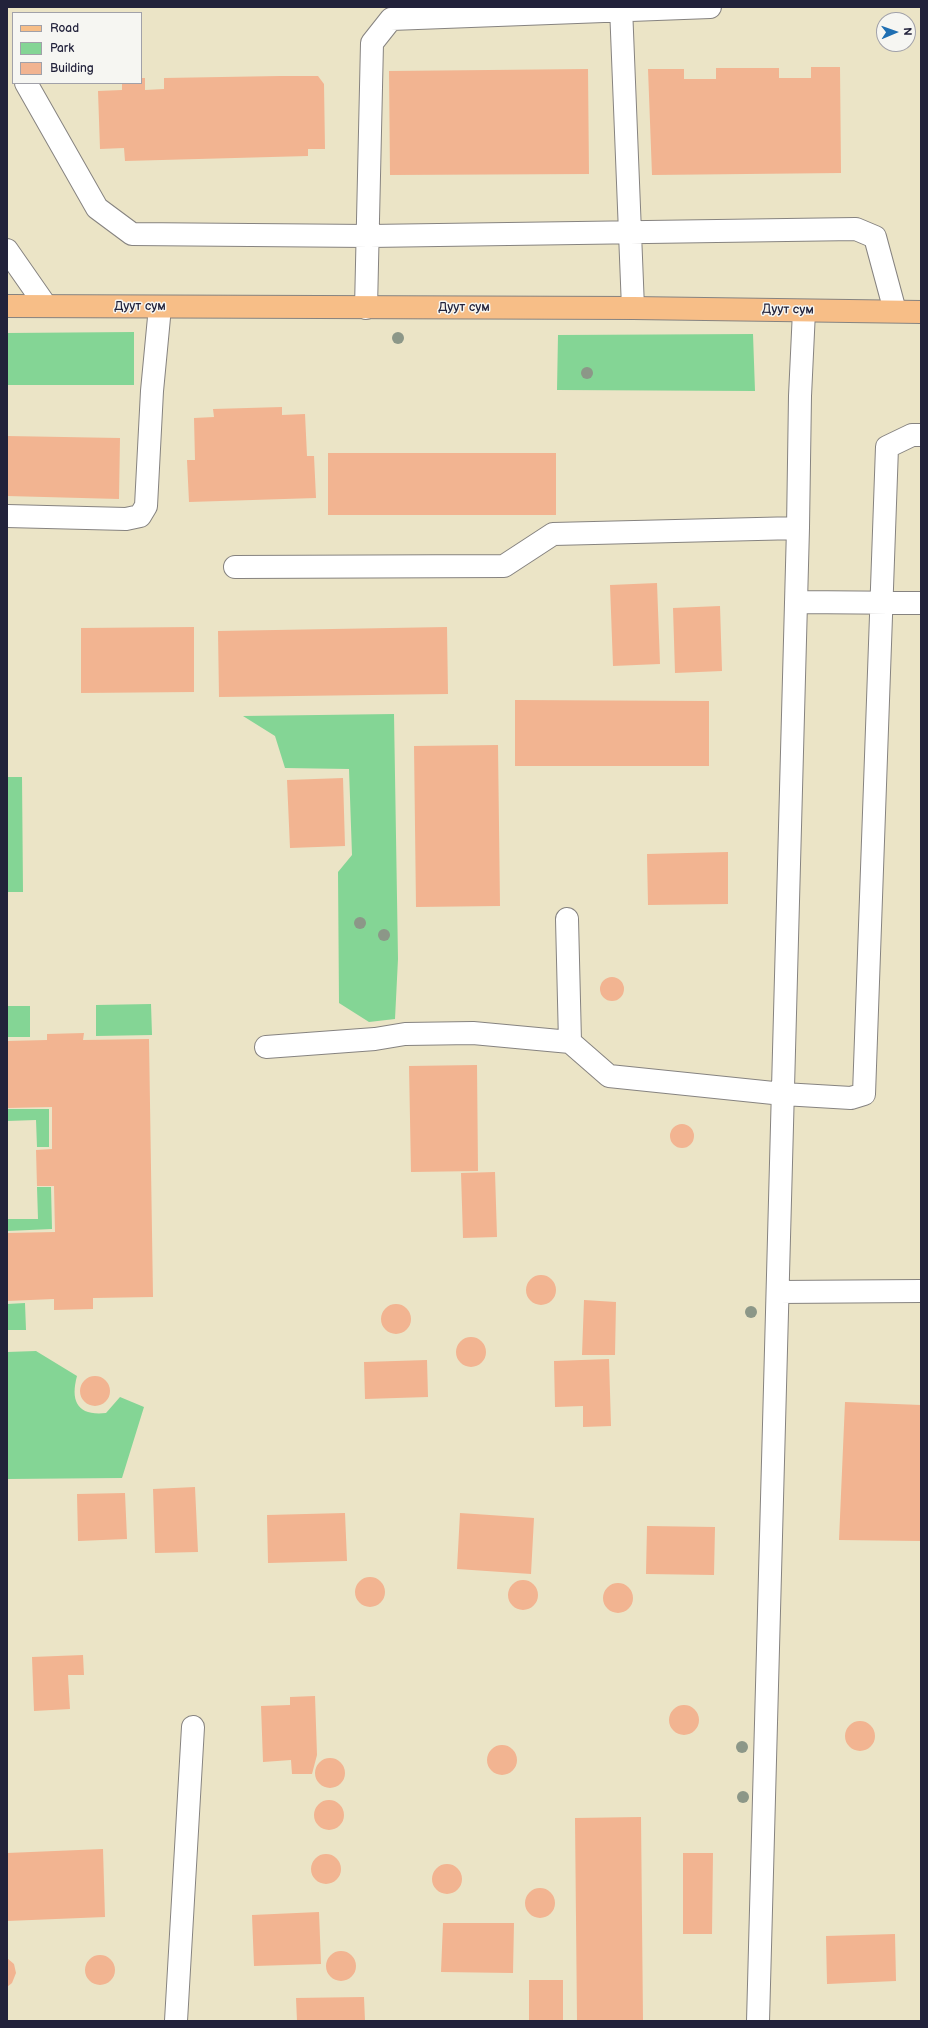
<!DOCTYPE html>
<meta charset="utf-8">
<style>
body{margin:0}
#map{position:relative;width:928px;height:2028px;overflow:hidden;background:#ebe4c6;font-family:"Balsamiq Sans",sans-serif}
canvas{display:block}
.frame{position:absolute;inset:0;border:8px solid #22223b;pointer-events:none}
.legend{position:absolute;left:12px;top:12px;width:130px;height:72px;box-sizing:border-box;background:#f6f6f2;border:1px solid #a1a1a9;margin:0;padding:5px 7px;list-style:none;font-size:12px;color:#22223b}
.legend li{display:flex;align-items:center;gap:8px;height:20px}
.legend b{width:20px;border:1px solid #a1a1a9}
.north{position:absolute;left:876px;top:12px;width:40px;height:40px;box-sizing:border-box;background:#f6f6f2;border:1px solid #a1a1a9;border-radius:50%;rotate:88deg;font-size:11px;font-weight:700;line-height:16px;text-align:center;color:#22223b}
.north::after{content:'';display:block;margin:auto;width:14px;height:18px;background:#1f6fb2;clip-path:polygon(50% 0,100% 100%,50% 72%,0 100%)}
</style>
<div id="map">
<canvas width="928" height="2028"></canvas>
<div class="frame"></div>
<ul class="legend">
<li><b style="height:5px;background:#f7be87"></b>Road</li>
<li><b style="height:11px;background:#84d595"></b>Park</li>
<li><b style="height:11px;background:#f2b491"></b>Building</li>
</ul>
<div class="north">N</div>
</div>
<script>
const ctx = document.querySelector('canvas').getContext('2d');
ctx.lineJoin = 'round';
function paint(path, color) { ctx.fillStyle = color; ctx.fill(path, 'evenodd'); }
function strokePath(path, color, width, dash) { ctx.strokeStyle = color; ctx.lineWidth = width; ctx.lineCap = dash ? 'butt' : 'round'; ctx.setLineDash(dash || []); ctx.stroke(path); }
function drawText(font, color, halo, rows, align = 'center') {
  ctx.font = font + ' "Balsamiq Sans",sans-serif'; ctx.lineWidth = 3; ctx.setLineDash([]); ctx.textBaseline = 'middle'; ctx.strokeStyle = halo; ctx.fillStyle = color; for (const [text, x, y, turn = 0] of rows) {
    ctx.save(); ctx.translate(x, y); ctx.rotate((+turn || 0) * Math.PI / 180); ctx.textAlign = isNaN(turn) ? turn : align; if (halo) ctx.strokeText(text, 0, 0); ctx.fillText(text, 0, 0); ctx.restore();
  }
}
paint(new Path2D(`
 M134,332v53h-127v-52z
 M753,334l2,57 -198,-1 1,-55z
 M394,714l4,245 -3,60 -26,3 -30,-19 -1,-131 14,-17 -3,-86 -64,-1 -10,-32 -32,-20z
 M7,777h15l1,115h-16z
 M151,1004l1,31 -56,1v-31z
 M7,1006h23v31h-23z
 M7,1109h42v38h-12l-1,-27 -29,1z
 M37,1187h14l1,42 -45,2v-12h31z
 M25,1303l1,27h-19v-26z
 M36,1351l41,25c-7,26 1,40 29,37l14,-16 24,10 -22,71 -115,1v-127z`), '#84d595');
paint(new Path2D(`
 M811,67h29l1,106 -189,2 -4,-106h36v10h32v-11h63v10h32z
 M588,69l1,105 -199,1 -1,-104z
 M280,76h38l6,8 1,65h-17v7l-183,5 -1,-13 -24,1 -2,-58 24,-1v-7h19v-5h4v12l19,-1v-11z
 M282,407v8l23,-1 2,42h7l2,42 -127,4 -2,-42h8l-1,-42 20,-1 -1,-8z
 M7,436l113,2 -1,61 -112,-3z
 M328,453h228v62h-228z
 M657,583l3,81 -47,2 -3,-81z
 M720,606l2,65 -47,2 -2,-65z
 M194,627v65l-113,1v-65z
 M447,627l1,67 -229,3 -1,-66z
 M515,700l194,1v65h-194z
 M498,745l2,161 -84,1 -2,-161z
 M343,778l2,68 -55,2 -3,-68z
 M728,852v52l-80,1 -1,-51z
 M600 989a12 12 0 1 1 24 0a12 12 0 1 1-24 0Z
 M84,1033l-1,7 66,-1 4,258 -60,1v11l-39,1v-11l-47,2v-68l48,-1 -1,-46h-17l-1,-36 16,-1v-42l-45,1v-67l40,-1v-6z
 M477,1065l1,106 -67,1 -2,-106z
 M670 1136a12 12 0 1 1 24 0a12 12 0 1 1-24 0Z
 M495,1172l2,65 -34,1 -2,-65z
 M526 1290a15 15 0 1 1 30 0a15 15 0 1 1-30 0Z
 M584,1300l32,2 -1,53h-33z
 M381 1319a15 15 0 1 1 30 0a15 15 0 1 1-30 0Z
 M456 1352a15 15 0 1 1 30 0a15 15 0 1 1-30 0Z
 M609,1359l2,67 -28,1v-21l-28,1 -1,-46z
 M427,1360l1,37 -63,2 -1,-37z
 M80 1391a15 15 0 1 1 30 0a15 15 0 1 1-30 0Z
 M845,1402l76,3v136l-82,-1z
 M195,1487l3,65 -43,1 -2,-64z
 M125,1493l2,46 -49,2 -1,-47z
 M345,1513l2,48 -79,2 -1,-48z
 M460,1513l74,5 -3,56 -74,-5z
 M647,1526l68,1 -1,48 -68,-1z
 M355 1592a15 15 0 1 1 30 0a15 15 0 1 1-30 0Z
 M508 1595a15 15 0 1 1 30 0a15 15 0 1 1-30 0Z
 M603 1598a15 15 0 1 1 30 0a15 15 0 1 1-30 0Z
 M83,1655l1,20h-16l2,34 -36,2 -2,-54z
 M315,1696l2,59 -5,19h-20l-1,-14 -28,2 -2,-56 29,-1v-8z
 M669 1720a15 15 0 1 1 30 0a15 15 0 1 1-30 0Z
 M845 1736a15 15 0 1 1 30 0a15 15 0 1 1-30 0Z
 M487 1760a15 15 0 1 1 30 0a15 15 0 1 1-30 0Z
 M315 1773a15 15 0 1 1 30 0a15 15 0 1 1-30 0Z
 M314 1815a15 15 0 1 1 30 0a15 15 0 1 1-30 0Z
 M641,1817l2,204h-66l-2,-203z
 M103,1849l2,68 -98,4v-68z
 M683,1853h30l-1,81h-29z
 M311 1869a15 15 0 1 1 30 0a15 15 0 1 1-30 0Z
 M432 1879a15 15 0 1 1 30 0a15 15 0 1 1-30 0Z
 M525 1903a15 15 0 1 1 30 0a15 15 0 1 1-30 0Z
 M319,1912l2,52 -67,2 -2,-51z
 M443,1923h71l-1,50 -72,-1z
 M895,1934l1,47 -69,3 -1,-48z
 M326 1966a15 15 0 1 1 30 0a15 15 0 1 1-30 0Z
 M85 1970a15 15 0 1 1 30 0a15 15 0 1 1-30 0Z
 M7,1958l7,6 2,9 -4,10 -5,4z
 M529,1980h34v41h-34z
 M364,1997l1,24h-68l-1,-23z`), '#f2b491');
const minor = new Path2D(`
 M621,7l12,301
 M26,83l71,125 35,26 237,2 487,-7 19,8 20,74
 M7,250l39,56
 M366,308l6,-265 19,-24 319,-12
 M7,516l119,3 14,-3 6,-10 6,-115 8,-84
 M235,567l269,-1 49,-32 245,-6
 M796,602l125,1
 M567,919l3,123 39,34 174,18 68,4 13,-4 23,-647 25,-12h9
 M266,1047l109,-8 30,-5 68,-1 97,9
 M778,1292l143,-1
 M176,2021l17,-294
 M758,2021l40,-1493 2,-132 4,-85`);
const major = new Path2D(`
 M7,306l626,2 288,4`);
strokePath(minor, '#868380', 24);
strokePath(major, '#868380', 24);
strokePath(minor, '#fff', 22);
strokePath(major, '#f7be87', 22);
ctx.fillStyle = '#8c9788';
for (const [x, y] of [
 [398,338],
 [587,373],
 [360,923],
 [384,935],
 [751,1312],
 [742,1747],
 [743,1797]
]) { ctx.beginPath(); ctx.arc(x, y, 6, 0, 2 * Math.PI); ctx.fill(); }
drawText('13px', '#22223b', '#f6f6f2', [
 ["Дуут сум",140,307],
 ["Дуут сум",464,308],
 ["Дуут сум",788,310,1]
]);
</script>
